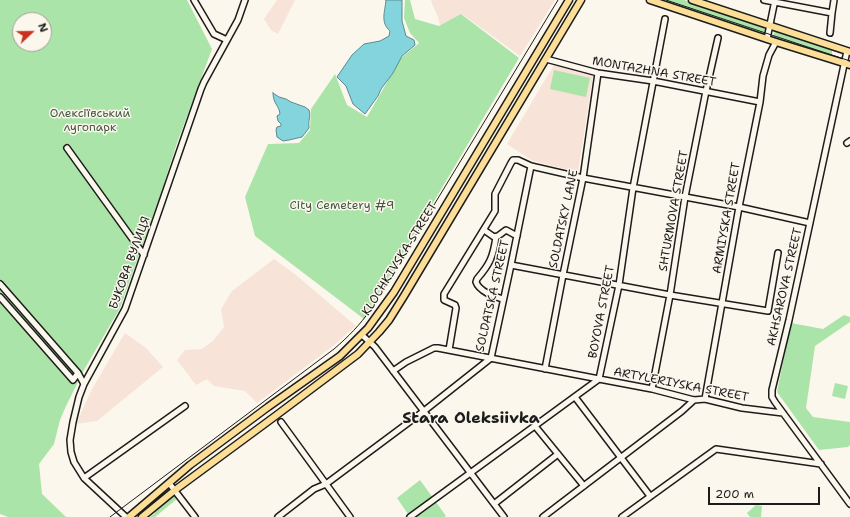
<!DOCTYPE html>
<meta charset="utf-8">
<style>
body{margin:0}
#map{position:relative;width:850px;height:517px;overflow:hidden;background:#fbf7ec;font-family:"Shantell Sans",sans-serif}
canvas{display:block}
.north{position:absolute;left:12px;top:12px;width:40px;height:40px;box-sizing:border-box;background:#fbf7ec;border:1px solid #a29f99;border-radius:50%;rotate:68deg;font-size:11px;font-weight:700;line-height:16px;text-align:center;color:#1c1c1c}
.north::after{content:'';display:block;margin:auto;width:14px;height:18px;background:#c8321e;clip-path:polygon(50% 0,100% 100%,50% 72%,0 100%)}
.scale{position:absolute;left:708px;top:487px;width:112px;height:18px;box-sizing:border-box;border:2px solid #1c1c1c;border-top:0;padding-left:5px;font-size:12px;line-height:14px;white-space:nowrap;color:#1c1c1c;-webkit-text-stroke:3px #fbf7ec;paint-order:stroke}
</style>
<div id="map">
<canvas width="850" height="517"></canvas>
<div class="north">N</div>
<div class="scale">200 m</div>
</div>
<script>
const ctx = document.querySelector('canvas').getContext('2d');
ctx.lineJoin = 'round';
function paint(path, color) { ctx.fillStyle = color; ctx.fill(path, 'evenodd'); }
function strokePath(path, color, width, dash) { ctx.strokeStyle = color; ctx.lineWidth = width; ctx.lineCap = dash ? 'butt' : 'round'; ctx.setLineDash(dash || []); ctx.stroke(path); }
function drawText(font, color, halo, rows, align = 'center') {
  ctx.font = font + ' "Shantell Sans",sans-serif'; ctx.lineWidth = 3; ctx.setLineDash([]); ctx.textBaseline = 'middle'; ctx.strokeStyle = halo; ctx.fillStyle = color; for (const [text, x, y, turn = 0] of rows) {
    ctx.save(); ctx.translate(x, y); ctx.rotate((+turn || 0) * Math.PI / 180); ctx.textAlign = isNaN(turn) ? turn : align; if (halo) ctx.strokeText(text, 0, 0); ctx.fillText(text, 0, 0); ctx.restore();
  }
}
paint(new Path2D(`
 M277,0h18l-17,34 -7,-4 -7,-11z
 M431,0h124l-35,56 -58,-42 -16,13 -6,-2 -2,-8 -5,-11z
 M554,65l39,10 -15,97 -45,-11 -26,-17z
 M274,259l22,16 60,51 -23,20 -76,57 -12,-12 -31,-5 -7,-7 -11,6 -19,-25 8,-10 17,-1 11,-8 11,-14 -3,-18 11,-18z
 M125,333l21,15 17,19 -66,54 -21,3 16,-35z`), '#f7e3d8');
paint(new Path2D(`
 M0,0h187l25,49 -35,94 -16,50 -41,115 -36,62 -18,36 -6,14 -6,24 -15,20 3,30 24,23h-58l-8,-3zM20,20h24v24h-24z
 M405,0h5l5,19 24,7 22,-12 58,44 -155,261 -109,-83 -10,-39 23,-53 31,-1 11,-13 1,-21 24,-35 12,31 20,12 34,-59 18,-15 -9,-10 -6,-15z
 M660,0h24l84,28 -3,8z
 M775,31l57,19v6l-15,-5 -1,2 -44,-15z
 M554,70l36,8 -4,19 -36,-8z
 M844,315l6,2v5l-35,24 -9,62 7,9 37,5v23l-2,2 -29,3 -42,-58 14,-69 32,6z
 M835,383l13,3 -3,13 -13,-3z
 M420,480l26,36 -2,1h-34l-13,-19z
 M169,483l11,13 -2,2 -23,19h-5l5,-4 -2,-4 -11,8h-13z
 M756,505l6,1 -1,11h-11l-3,-4z`), '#abe4a9');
const water = new Path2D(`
 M386,0h16v21l4,15 8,4 1,5 -13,11 -9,17 -12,16 -3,7 -13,18 -12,-10 -7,-18 -9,-9 15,-22 12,-11 16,-3 9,-5 1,-5c-10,-9 -5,-19 -4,-31z
 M273,93l6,4 7,2 5,3 14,5 4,3c2,6 -1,10 0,18l-7,9 -13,3 -6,1 -6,-4 -1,-7 1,-3 4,-1v-2l-3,-3 -1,-5 3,-2c-1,-9 -7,-10 -7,-21z`);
paint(water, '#84d4de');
strokePath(water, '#5a8a90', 1);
const minor = new Path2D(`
 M194,0l20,34 13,6
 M764,0l68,13
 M830,33l2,-20 2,-13
 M767,39l8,-39
 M847,51l-58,269 -17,70v7l3,5 75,102
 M546,59l52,14 55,8 107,21
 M847,143l3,-2
 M67,148l77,107
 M484,230l10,7 4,-1 8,-6 11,6
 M496,237c-3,20 -6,27 -19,42l-1,3c3,9 18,15 27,17
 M511,265l159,30 98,16 10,-58
 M0,284l78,89 6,11
 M0,297l73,83 5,-7
 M362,335l13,12 129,170
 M449,350l7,-42 -1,-3 -11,-5v-6l51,-83v-17l16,-31 2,-3h5l13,6 52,12 156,29 71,16
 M545,369l18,-94 20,-97 15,-105
 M393,371l13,-9 28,-14h4l161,31 53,10 42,11 11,-1 37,9 41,5
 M652,389l18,-94 15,-98 21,-106 12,-53
 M575,397l75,99
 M705,399l34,-192 21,-105 3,-26 6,-21 7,-13
 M281,422l69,95
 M535,426l49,60
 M84,478l101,-72
 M169,483l26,34
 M494,504l64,-50
 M126,517l-42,-39 -10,-16 -3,-10 -1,-12 3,-18 6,-25 5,-13 41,-75 76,-220 3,-7 34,-62 7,-20
 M278,517l36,-28 12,-5 98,-73 67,-53 20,-93 20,-99
 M410,517l189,-138 20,-94 14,-97 32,-169
 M543,517l139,-106 12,-11
 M622,517l94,-68 105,15`);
const major = new Path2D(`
 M650,0l126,42 74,23
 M692,0l158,52
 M129,517l61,-52 78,-58 72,-51 28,-28 26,-36 175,-292
 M142,517l33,-27 99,-73 84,-63 21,-22 10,-12 15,-24 177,-296`);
strokePath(minor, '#1c1c1c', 8);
strokePath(major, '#1c1c1c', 9);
strokePath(minor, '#fbf7ec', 5);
strokePath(major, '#fcde96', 6);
strokePath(new Path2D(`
 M666,0l184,61
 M110,517l224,-168c14,-12 26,-24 37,-40l187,-309`), '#1c1c1c', 1);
drawText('12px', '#1c1c1c', '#fbf7ec', [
 ["MONTAZHNA STREET",654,72,10],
 ["SHTURMOVA STREET",674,211,-80],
 ["ARMIYSKA STREET",727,218,-80],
 ["SOLDATSKY LANE",564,219,-78],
 ["KLOCHKIVSKA STREET",400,259,-58],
 ["БУКОВА ВУЛИЦЯ",130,263,-70],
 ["AKHSAROVA STREET",785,287,-77],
 ["SOLDATSKA STREET",493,296,-77],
 ["BOYOVA STREET",602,312,-79],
 ["ARTYLERIYSKA STREET",681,385,11]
]);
drawText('12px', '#475846', '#fbf7ec', [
 ["Олексіївський",90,114],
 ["лугопарк",90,128],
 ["City Cemetery #9",342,206]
]);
drawText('bold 16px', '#1c1c1c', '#fbf7ec', [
 ["Stara Oleksiivka",471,419]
]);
</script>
